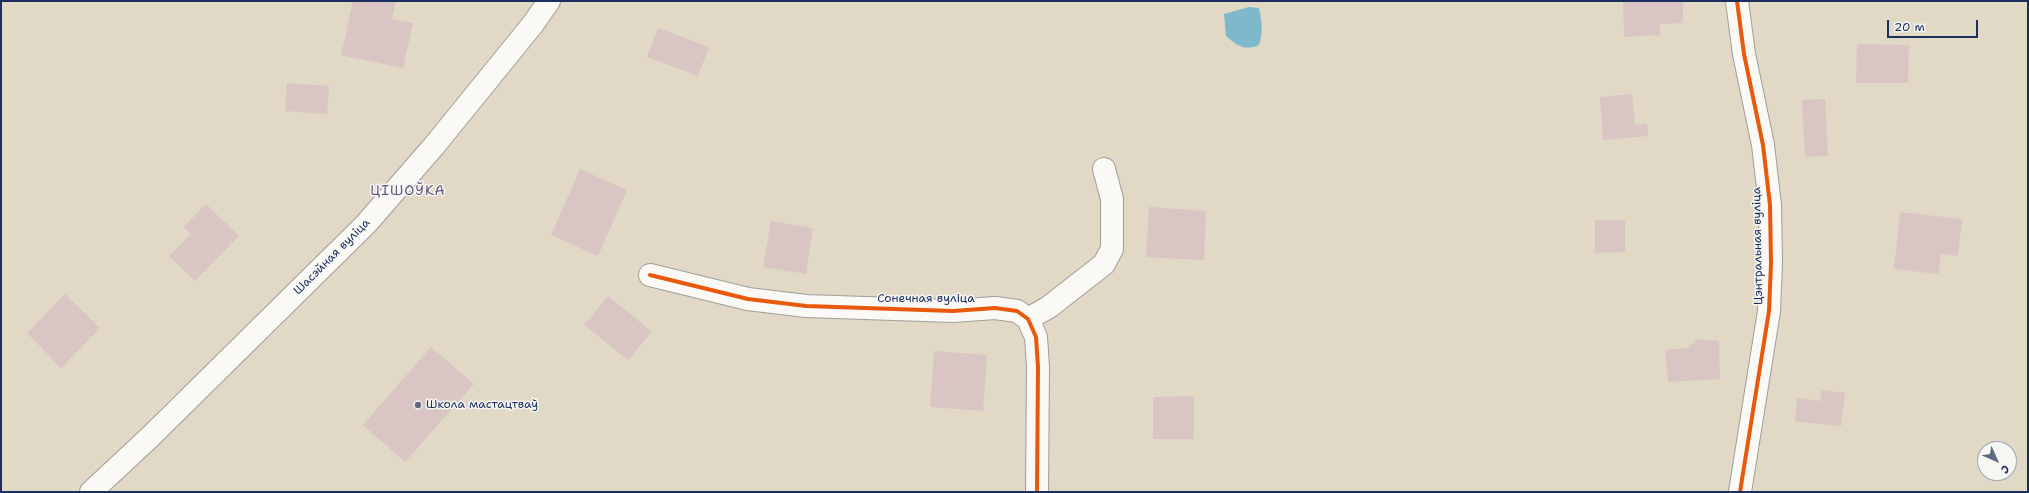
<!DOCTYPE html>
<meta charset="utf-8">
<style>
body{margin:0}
#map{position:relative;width:2029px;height:493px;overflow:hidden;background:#e1d8c5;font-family:"Shantell Sans",sans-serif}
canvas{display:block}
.frame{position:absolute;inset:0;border:2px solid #1b2f5e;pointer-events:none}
.north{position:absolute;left:1977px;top:441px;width:40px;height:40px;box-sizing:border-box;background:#f6f6f2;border:1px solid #9ea6b7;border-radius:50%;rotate:135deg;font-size:11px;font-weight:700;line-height:16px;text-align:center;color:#1b2f5e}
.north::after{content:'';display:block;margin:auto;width:14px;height:18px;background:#606a82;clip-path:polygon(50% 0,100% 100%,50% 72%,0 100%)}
.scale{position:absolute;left:1887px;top:20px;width:91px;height:18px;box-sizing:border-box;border:2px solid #1b2f5e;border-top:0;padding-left:5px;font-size:12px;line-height:14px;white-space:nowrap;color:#1b2f5e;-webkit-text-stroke:3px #f6f6f2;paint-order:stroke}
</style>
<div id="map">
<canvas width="2029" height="493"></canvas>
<div class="frame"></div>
<div class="north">С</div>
<div class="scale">20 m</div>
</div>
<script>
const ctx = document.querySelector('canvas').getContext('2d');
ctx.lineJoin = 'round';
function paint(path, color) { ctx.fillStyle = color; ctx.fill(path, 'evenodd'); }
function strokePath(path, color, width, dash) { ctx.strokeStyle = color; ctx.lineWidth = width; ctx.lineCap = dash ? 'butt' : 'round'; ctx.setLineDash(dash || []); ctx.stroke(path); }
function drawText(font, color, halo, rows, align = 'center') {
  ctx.font = font + ' "Shantell Sans",sans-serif'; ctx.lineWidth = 3; ctx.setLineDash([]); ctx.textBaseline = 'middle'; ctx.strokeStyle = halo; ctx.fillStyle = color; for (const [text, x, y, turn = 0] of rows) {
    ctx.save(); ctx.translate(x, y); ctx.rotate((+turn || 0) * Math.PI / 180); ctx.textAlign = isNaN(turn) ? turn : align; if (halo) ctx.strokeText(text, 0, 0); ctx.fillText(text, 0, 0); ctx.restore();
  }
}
paint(new Path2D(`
 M1249,7l10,1c3,13 4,24 0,37 -14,6 -22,1 -33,-9l-2,-22z`), '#7db8cc');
paint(new Path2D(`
 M353,1h43l-4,18 21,4 -10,45 -62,-13z
 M1623,1h60v22l-23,1v11l-36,2z
 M658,28l51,19 -11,29 -51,-19z
 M1857,44l52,1 -1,38h-52z
 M287,83l42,3 -2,28 -42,-3z
 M1632,94l3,31 12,-1 1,12 -45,4 -3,-43z
 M1825,99l3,57 -23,1 -3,-57z
 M580,169l47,21 -29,66 -47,-21z
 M206,204l33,32 -44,45 -26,-25 22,-22 -7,-7z
 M1149,207l57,4 -2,49 -58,-3z
 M1900,212l62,7 -4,37 -17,-2 -3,20 -44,-5z
 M1595,220h30v32l-30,1z
 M771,221l42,7 -7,46 -43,-7z
 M65,294l35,34 -39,40 -34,-35z
 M608,296l44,36 -24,28 -44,-35z
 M1697,339l22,2 1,38 -52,3 -3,-32 23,-2z
 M431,347l43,37 -69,78 -42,-37z
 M934,351l53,4 -4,56 -53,-4z
 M1822,390l23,3 -4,33 -46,-5 2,-23 23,3z
 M1194,396v43h-41v-42z`), '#d8c5c4');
const minor = new Path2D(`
 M650,275l98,24 58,7 147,5 42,-3 22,3 11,8 8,18 2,30 -1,125
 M1028,319l21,-12 55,-43 8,-15v-50l-8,-30`);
const tertiary = new Path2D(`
 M1737,1l7,53 19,91 7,60 1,58 -2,48 -29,181`);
const secondary = new Path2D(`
 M91,492l59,-55 216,-213 68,-78 99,-122 16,-23`);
strokePath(minor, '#a19e9a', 24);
strokePath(tertiary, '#a19e9a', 24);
strokePath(secondary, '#a19e9a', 24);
strokePath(minor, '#faf9f6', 22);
strokePath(tertiary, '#faf9f6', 22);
strokePath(secondary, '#faf9f6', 22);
strokePath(new Path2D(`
 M1737,1l7,53 19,91 7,60 1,58 -2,48 -29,181
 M650,275l98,24 58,7 147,5 42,-3 22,3 11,8 8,18 2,30 -1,125`), '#e8590c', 4);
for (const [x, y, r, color] of [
 [418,405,4,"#606a82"]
]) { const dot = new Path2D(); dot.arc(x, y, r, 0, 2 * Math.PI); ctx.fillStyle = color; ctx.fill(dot); strokePath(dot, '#f6f6f2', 1.5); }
drawText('12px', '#1b2f5e', '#f6f6f2', [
 ["Цэнтральная вуліца",1758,246,-91],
 ["Шасэйная вуліца",332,257,-45],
 ["Сонечная вуліца",926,299]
]);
drawText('12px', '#1b2f5e', '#f6f6f2', [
 ["Школа мастацтваў",426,405]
], 'left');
ctx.letterSpacing = '1px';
drawText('14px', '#645581', '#f6f6f2', [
 ["ЦІШОЎКА",408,191]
]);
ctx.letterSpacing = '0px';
</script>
